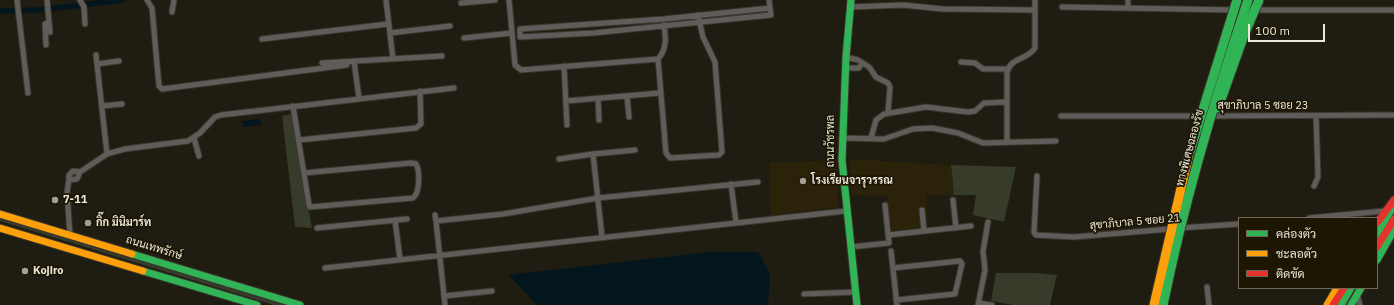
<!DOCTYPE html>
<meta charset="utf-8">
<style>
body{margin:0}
#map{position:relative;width:1394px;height:305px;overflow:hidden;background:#1f1c11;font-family:"IBM Plex Sans",Sarabun,sans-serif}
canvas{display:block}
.legend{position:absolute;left:1238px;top:217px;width:140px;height:72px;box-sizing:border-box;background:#1c1603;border:1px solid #6e6959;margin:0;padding:5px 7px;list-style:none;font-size:12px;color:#eae6da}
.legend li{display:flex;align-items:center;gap:8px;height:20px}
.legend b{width:20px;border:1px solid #6e6959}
.scale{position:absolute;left:1248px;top:24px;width:77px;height:18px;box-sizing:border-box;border:2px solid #eae6da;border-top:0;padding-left:5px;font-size:12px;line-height:14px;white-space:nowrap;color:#eae6da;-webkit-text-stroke:3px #1c1603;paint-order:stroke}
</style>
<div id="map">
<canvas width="1394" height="305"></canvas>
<ul class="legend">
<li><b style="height:5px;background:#30b455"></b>คล่องตัว</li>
<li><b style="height:5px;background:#ff9f0a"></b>ชะลอตัว</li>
<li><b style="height:5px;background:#e5322d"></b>ติดขัด</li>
</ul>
<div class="scale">100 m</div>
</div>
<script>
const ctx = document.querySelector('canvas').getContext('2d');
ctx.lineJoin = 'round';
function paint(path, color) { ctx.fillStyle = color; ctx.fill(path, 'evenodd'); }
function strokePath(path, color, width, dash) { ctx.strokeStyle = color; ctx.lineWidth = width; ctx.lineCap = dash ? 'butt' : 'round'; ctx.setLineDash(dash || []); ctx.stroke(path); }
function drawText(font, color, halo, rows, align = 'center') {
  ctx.font = font + ' "IBM Plex Sans",Sarabun,sans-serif'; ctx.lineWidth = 3.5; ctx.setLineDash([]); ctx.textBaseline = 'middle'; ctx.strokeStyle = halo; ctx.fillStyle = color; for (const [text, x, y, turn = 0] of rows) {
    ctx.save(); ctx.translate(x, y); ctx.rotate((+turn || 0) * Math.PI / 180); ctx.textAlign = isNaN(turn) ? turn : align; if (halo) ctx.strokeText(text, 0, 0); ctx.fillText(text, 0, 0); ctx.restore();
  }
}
paint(new Path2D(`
 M849,159l102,6 3,30h-28l2,33 -37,3 -4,-35 -35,-1z
 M834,160l5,47 -68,8 -2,-52z`), '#2a2309');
paint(new Path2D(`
 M291,114l21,114 -17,-1 -13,-111z
 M951,165l65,2 -12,55 -31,-7 3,-20h-22z
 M0,218l285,87h-11l-274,-84z
 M996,273h39l22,2 -7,30h-37l-22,-4z`), '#363b2a');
paint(new Path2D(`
 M260,119l1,6 -18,2 -1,-6z
 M709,252h49l12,22 -2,31h-231l-28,-30z`), '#03161d');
strokePath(new Path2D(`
 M0,11l40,-1 82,-10`), '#03161d', 5.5);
const street = new Path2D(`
 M17,0l11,93
 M47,0l3,32
 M80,0l4,7 1,17
 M147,0l5,8 7,78 3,3 185,-24
 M386,0l7,59
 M509,0l6,65 6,5 137,-11
 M769,0l2,15 -178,18 -73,4v-8l144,-10 106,-11
 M461,3l34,-3
 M850,7l53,-2 40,4 92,1
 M1062,7l173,3
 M1128,8v-8
 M1255,10h139
 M172,12l2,-12
 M664,25c2,13 3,24 -6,34l8,94 4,5 49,-3 3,-3 -7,-90 -12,-25 -5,-22
 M390,33l60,-7
 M464,38l48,-5
 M262,39l126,-15
 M46,45l-1,-21 4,-2
 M96,55l11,99
 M846,57l12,3 11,7 7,10 12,6 2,4 -2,26
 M354,61l5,37
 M961,62l14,1 8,6h24
 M322,63l120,-7
 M97,64l22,-3
 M564,66l3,59
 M845,68h14l3,-5
 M627,96l2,21
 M598,98l1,22
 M566,101l94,-8
 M102,106l20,-2
 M293,106l16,99 1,2 103,-9c7,-5 7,-27 3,-34l-5,-1 -107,10
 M1061,116h141
 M1210,116l184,-1
 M194,138l5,18
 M842,138l42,1 29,-10 19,-1 26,5 25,10 73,-2
 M871,138l5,-18 8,-6 42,-7 42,5 7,-1 9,-8 23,-1
 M299,140l117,-12 5,-4 -1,-33
 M1007,142v-69c3,-16 21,-13 28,-25v-48
 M593,154l42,-4
 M559,159l34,-5 9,83
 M80,172l-7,-1 -4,4v5l8,-1 3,-7 27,-18 18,-5 63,-8 12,-8 15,-16 6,-2 233,-27
 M1037,176l-3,56 2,3 38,2 96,-8
 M69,180l-2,12 3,43
 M731,184l5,38
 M1314,186l4,-9 -2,-61
 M953,200l3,28
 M922,210l2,21
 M435,215l1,6 67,-7 95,-16 160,-16
 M1309,218l75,-7
 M395,220l5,39
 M436,221l9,84
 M317,228l90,-9
 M1180,228l59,-4
 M888,235l83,-9
 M851,247l38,-4 -4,-38
 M891,251l6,54
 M325,268l521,-57
 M893,268l67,-7 2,3 -7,30 -59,6
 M1207,287l2,18
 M804,294l52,-2
 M1357,294l3,11
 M444,296l48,-5
 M979,303l13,2
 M978,305l7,-35 -2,-19 5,-29`);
const fast = new Path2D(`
 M851,0l-5,57 -4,103 15,145
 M1377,234l17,-29
 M132,254l168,51
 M1377,260l17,-30
 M143,271l114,34
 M1341,305l10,-17
 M1351,305l10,-17`);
const slow = new Path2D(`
 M0,214l132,40
 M0,228l143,43
 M1327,305l10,-17`);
const jam = new Path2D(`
 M1377,223l17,-23
 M1377,247l17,-28
 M1333,305l11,-17`);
strokePath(street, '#3b372e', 7);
strokePath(fast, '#3b372e', 9);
strokePath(slow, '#3b372e', 9);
strokePath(jam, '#3b372e', 9);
strokePath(street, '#605c5a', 5);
strokePath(fast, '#30b455', 7);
strokePath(slow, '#ff9f0a', 7);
strokePath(jam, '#e5322d', 7);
const fastBridge = new Path2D(`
 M1218,108l26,-73 15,-35
 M1188,158l49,-158
 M1163,305c21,-103 51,-205 85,-305`);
const slowBridge = new Path2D(`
 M1154,305l34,-147`);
strokePath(fastBridge, '#3b372e', 11, []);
strokePath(slowBridge, '#3b372e', 11, []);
strokePath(fastBridge, '#30b455', 9);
strokePath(slowBridge, '#ff9f0a', 9);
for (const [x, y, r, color] of [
 [803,181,4,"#a39f94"],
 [55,200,4,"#a39f94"],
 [88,223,4,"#a39f94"],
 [25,271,4,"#a39f94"]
]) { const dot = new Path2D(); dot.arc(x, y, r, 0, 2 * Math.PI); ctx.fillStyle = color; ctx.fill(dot); strokePath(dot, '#1c1603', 1.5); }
drawText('11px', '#eae6da', '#1c1603', [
 ["สุขาภิบาล 5 ซอย 23",1263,106],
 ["ถนนวัชรพล",831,141,-90],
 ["ทางพิเศษฉลองรัช",1190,148,-75],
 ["สุขาภิบาล 5 ซอย 21",1135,222,-5],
 ["ถนนเทพรักษ์",154,248,17]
]);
drawText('bold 11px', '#eae6da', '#1c1603', [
 ["โรงเรียนจารุวรรณ",811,181],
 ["7-11",63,200],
 ["กิ๊ก มินิมาร์ท",96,223],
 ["Kojiro",33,271]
], 'left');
</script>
